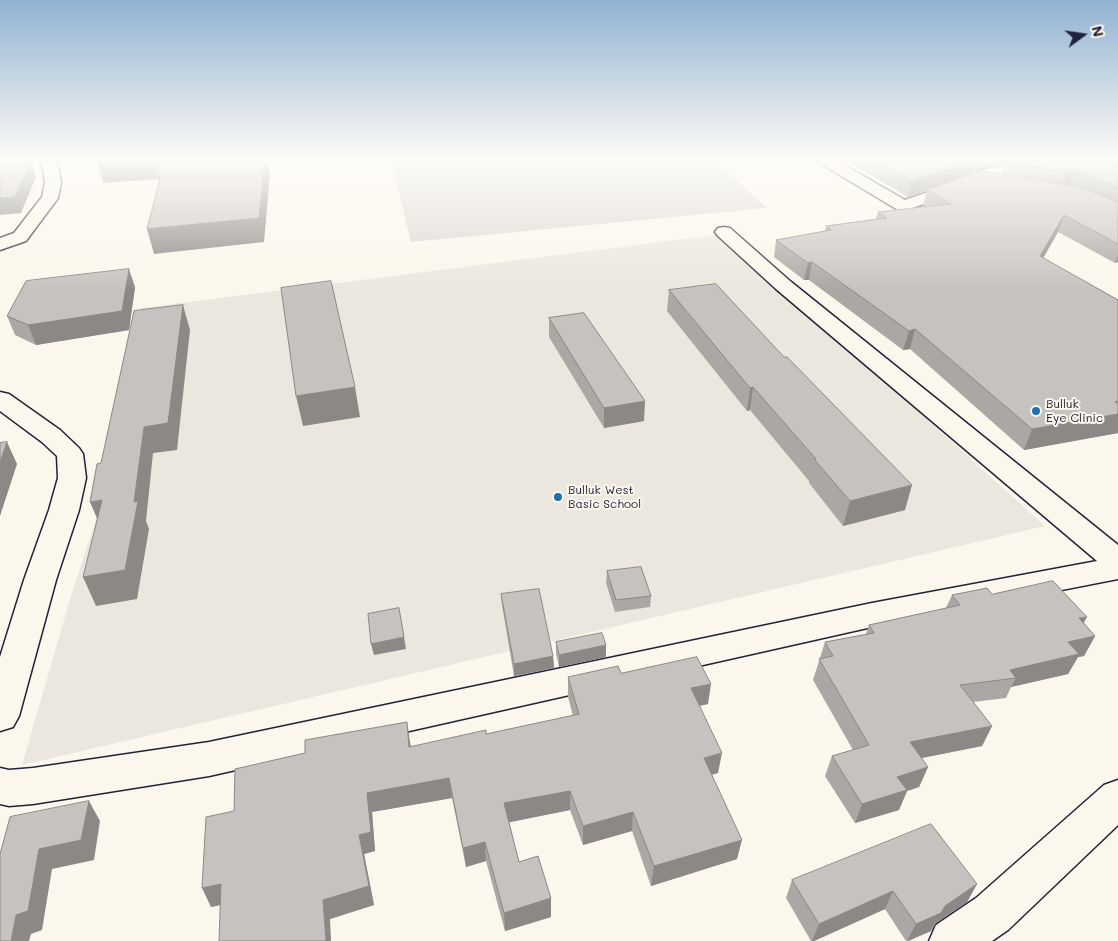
<!DOCTYPE html>
<style>
body{margin:0}
#map{position:relative;width:1118px;height:941px;overflow:hidden;background:#fbf7ec;font-family:Mali,sans-serif}
canvas{display:block}
.north{position:absolute;left:1058px;top:10px;width:50px;height:50px;-webkit-text-stroke:4px #fbf7ec;paint-order:stroke;rotate:76deg;font-size:14px;font-weight:700;line-height:20px;text-align:center;color:#22223b}
.north::after{content:'';display:block;margin:auto;width:18px;height:22px;background:#22223b;clip-path:polygon(50% 0,100% 100%,50% 72%,0 100%)}
</style>
<div id="map">
<canvas width="1118" height="941"></canvas>
<div class="north">N</div>
</div>
<script>
const ctx = document.querySelector('canvas').getContext('2d');
ctx.lineJoin = 'round';
function paint(path, color) { ctx.fillStyle = color; ctx.fill(path, 'evenodd'); }
function strokePath(path, color, width, dash) { ctx.strokeStyle = color; ctx.lineWidth = width; ctx.lineCap = dash ? 'butt' : 'round'; ctx.setLineDash(dash || []); ctx.stroke(path); }
function drawText(font, color, halo, rows, align = 'center') {
  ctx.font = font + ' Mali,sans-serif'; ctx.lineWidth = 4; ctx.setLineDash([]); ctx.textBaseline = 'middle'; ctx.strokeStyle = halo; ctx.fillStyle = color; for (const [text, x, y, turn = 0] of rows) {
    ctx.save(); ctx.translate(x, y); ctx.rotate((+turn || 0) * Math.PI / 180); ctx.textAlign = isNaN(turn) ? turn : align; if (halo) ctx.strokeText(text, 0, 0); ctx.fillText(text, 0, 0); ctx.restore();
  }
}
paint(new Path2D(`
 M722,234l323,292 -1023,239 49,-169 42,-128 29,-160z`), '#ebe7df');
paint(new Path2D(`
 M411,159h302l54,49 -356,34 -20,-81z`), '#dbd8d3');
const minor = new Path2D(`
 M38,159h16l5,11 2,13 -3,15 -32,43 -26,9v-12l14,-5 28,-36 3,-14 -2,-13z
 M815,159h19l71,41 55,-19 6,2 2,3 -2,3 -62,22 -6,-1 -80,-48z
 M1031,159h29l-3,3 -64,15 -17,8 -6,-2 -2,-3 14,-10z
 M724,227l6,1 60,53 328,264v34l-246,48 -663,149 -176,28 -24,2 -9,-2v-36l9,2 24,-2 176,-26 663,-139 225,-42 -321,-272 -58,-53 -3,-4 3,-4z
 M0,392l9,2 51,36 19,18 4,6 3,24 -7,32 -23,70 -37,136 -6,11 -13,4v-74l24,-77 25,-70 9,-32 -1,-22 -15,-14 -42,-31z
 M1118,780v45l-110,105 -16,11h-63l7,-16 40,-27 128,-113z`);
strokePath(minor, '#22223b', 3);
paint(minor, '#fbf7ec');
paint(new Path2D(`
 M844,159h274v103l-3,1 -57,-31 -15,26 75,42v133l-94,17 -114,-101 -7,1 -94,-70h-5l-30,-23 2,-17 49,-9 1,-5 50,-7 2,-7 46,-5 -1,-1 4,-16 -19,7zM1005,163l-3,11 -32,1 12,-7z
 M135,287l-6,43 -93,15 -21,-10 -8,-19z
 M669,290l236,220 -62,16 -34,-43v-2l-59,-71 -3,1 -80,-100z
 M549,318l95,103 -40,7 -55,-91z
 M607,571l44,25 -1,11 -35,5 -9,-29z
 M501,594l52,62 1,12 -40,8 -12,-71z
 M992,594l92,29 11,13 -11,20 -6,1 -10,17 -57,13 -5,11 -33,4 19,24 -10,20 -61,12 7,9 -9,20 -12,4 -8,19 -44,13 -30,-47 7,-20 21,-6 -40,-70 12,-38 41,-8 3,-9 77,-17 6,-13z
 M556,642l50,3v12l-47,10 -3,-14z
 M621,673l87,31 -9,2 19,67 -6,2 25,84 -86,27 -19,-55 -49,14 -13,-35 -61,12 10,40 32,55 -46,14 -19,-70 -20,6 -14,-69 -80,14 3,39 -11,3 10,51 -44,14 -110,-14 -9,2 23,-96 176,-69 1,5 75,-13 87,-18 -5,-19v-20z
 M792,880l185,4 -10,18 -31,21 -5,8 -22,10h-3l-21,-32 -71,32h-3l-25,-43z`), '#aaa7a5');
paint(new Path2D(`
 M131,159h34l-2,38 -5,-18 -55,4 -6,-22z
 M265,159h2l3,16 -6,67 -110,12 -7,-25z
 M976,159h46l-40,9 -12,7 -62,22 4,-16z
 M31,162l5,15 -15,36 -21,2v-17z
 M1075,170l-5,15 -7,2 5,-15z
 M1064,215l-6,17 -24,42 6,-18z
 M1118,255v7l-3,1z
 M812,262l-3,18h-5l4,-17z
 M129,269l6,18 -6,43 -93,15 -8,-20z
 M183,305l7,25 -13,120 -24,3 -7,68 3,8 -12,70 -41,7 -13,-29 51,-75 10,-75z
 M915,329l-5,20 -7,1 6,-19z
 M355,387l5,30 -57,9 -7,-30z
 M753,387l-3,23 -3,1 3,-23z
 M645,401l-1,20 -40,7v-20z
 M1118,414v19l-94,17 8,-21z
 M7,442l10,22 -17,52v-54z
 M912,485l-7,25 -62,16 7,-25z
 M102,500v30l-12,-28z
 M1087,617l-11,20 3,-19z
 M1095,636l-11,20 -6,1 -10,17 -57,13 5,-9 -6,-8 58,-28z
 M404,637l2,12 -32,6 -3,-11z
 M606,645v12l-47,10v-12z
 M553,656l1,12 -40,8v-12z
 M711,684l-3,20 -20,4 3,-20z
 M407,722l3,20 3,25 -4,-20z
 M992,726l-10,20 -80,16 8,-20z
 M722,753l-4,20 -18,4 4,-19z
 M928,767l-9,20 -12,4 -8,19 -44,13 7,-19 35,-27z
 M449,778l3,20 -80,14 3,39 -11,3 10,51 -44,14 1,22h-5l-3,-41 36,-65 8,-42z
 M570,791v19l-64,13 -2,-20z
 M89,801l11,20 -6,39 -42,9 -10,61 -11,4 -2,7h-18l5,-26 23,-66z
 M633,812l-1,19 -49,14v-19z
 M742,840l-5,19 -86,27 3,-20z
 M485,842l1,19 -20,6 -3,-19z
 M221,884l9,19 -19,4 -9,-19z
 M977,884l-10,18 -31,21 -5,8 -24,10 9,-17z
 M893,891l-8,18 -71,32h-2l7,-17z
 M551,898v19l-46,14 -1,-18z`), '#8b8886');
const building = new Path2D(`
 M96,159h35l-34,2z
 M163,159h102l-6,59 -112,11 14,-54h-4z
 M873,159h103l-64,22z
 M1019,159h99v28l-43,-17 -7,2 -63,-10z
 M31,162l-16,35 -15,1v-33z
 M982,171l99,16 37,15v42l-54,-29 -24,41 78,44v101l-3,1 3,2v10l-86,15 -117,-100 -6,2 -97,-69 -4,1 -32,-23 55,-10 -5,-4 61,-8 -9,-6 73,-8 -24,-14z
 M129,269l-7,42 -94,14 -21,-9 19,-35z
 M331,281l24,106 -59,9 -15,-108z
 M716,284l68,73h3l125,128 -62,16 -36,-42h2l-63,-72 -3,1 -81,-98z
 M183,305l-15,118 -24,4 -10,75 4,-1 -13,69 -42,7 19,-77 -12,2 7,-38 4,-1 33,-152z
 M584,313l61,88 -41,7 -55,-90z
 M7,442l-7,20v-19z
 M641,567l10,29 -35,4 -9,-29z
 M1053,581l34,36 -8,1 16,18 -27,6 11,12 -69,16 6,8 -56,7 32,41 -82,16 18,25 -31,10 10,13 -45,14 -30,-48 37,-11 -50,-86 14,-3 -8,-14 49,-9 -5,-8 91,-20 -8,-10 35,-7 5,6z
 M539,589l14,67 -39,8 -13,-70z
 M399,608l5,29 -33,7 -3,-30z
 M602,633l4,12 -47,10 -3,-13z
 M697,657l14,27 -20,4 31,65 -18,5 38,82 -88,26 -21,-54 -50,14 -13,-35 -66,12 15,59 19,-6 13,42 -47,15 -19,-71 -22,6 -14,-70 -82,15 4,39 -12,3 10,51 -46,14 3,41h-107l2,-57 -19,4 4,-71 28,-6 1,-42 70,-16v-13l102,-18 2,25 77,-17v4l93,-20 -11,-37 50,-11 3,7z
 M89,801l-8,39 -42,9 -11,62 -12,4 -5,26h-11v-87l10,-37z
 M931,824l46,60 -32,22 -4,7 -25,11 -23,-33 -74,33 -27,-44z`);
paint(building, '#c6c2c0');
strokePath(building, '#8b8886', 1);
const sky = ctx.createLinearGradient(0, 0, 0, 291);
sky.addColorStop(0, '#92b2d2');
sky.addColorStop(0.55, '#fdfbf6');
sky.addColorStop(1, '#fdfbf600');
ctx.fillStyle = sky;
ctx.fillRect(0, 0, 1118, 291);
for (const [x, y, r, color] of [
 [1036,411,5,"#1f6fb2"],
 [558,497,5,"#1f6fb2"]
]) { const dot = new Path2D(); dot.arc(x, y, r, 0, 2 * Math.PI); ctx.fillStyle = color; ctx.fill(dot); strokePath(dot, '#fbf7ec', 2); }
drawText('12px', '#22223b', '#fbf7ec', [
 ["Bulluk",1046,404],
 ["Eye Clinic",1046,418],
 ["Bulluk West",568,490],
 ["Basic School",568,504]
], 'left');
</script>
